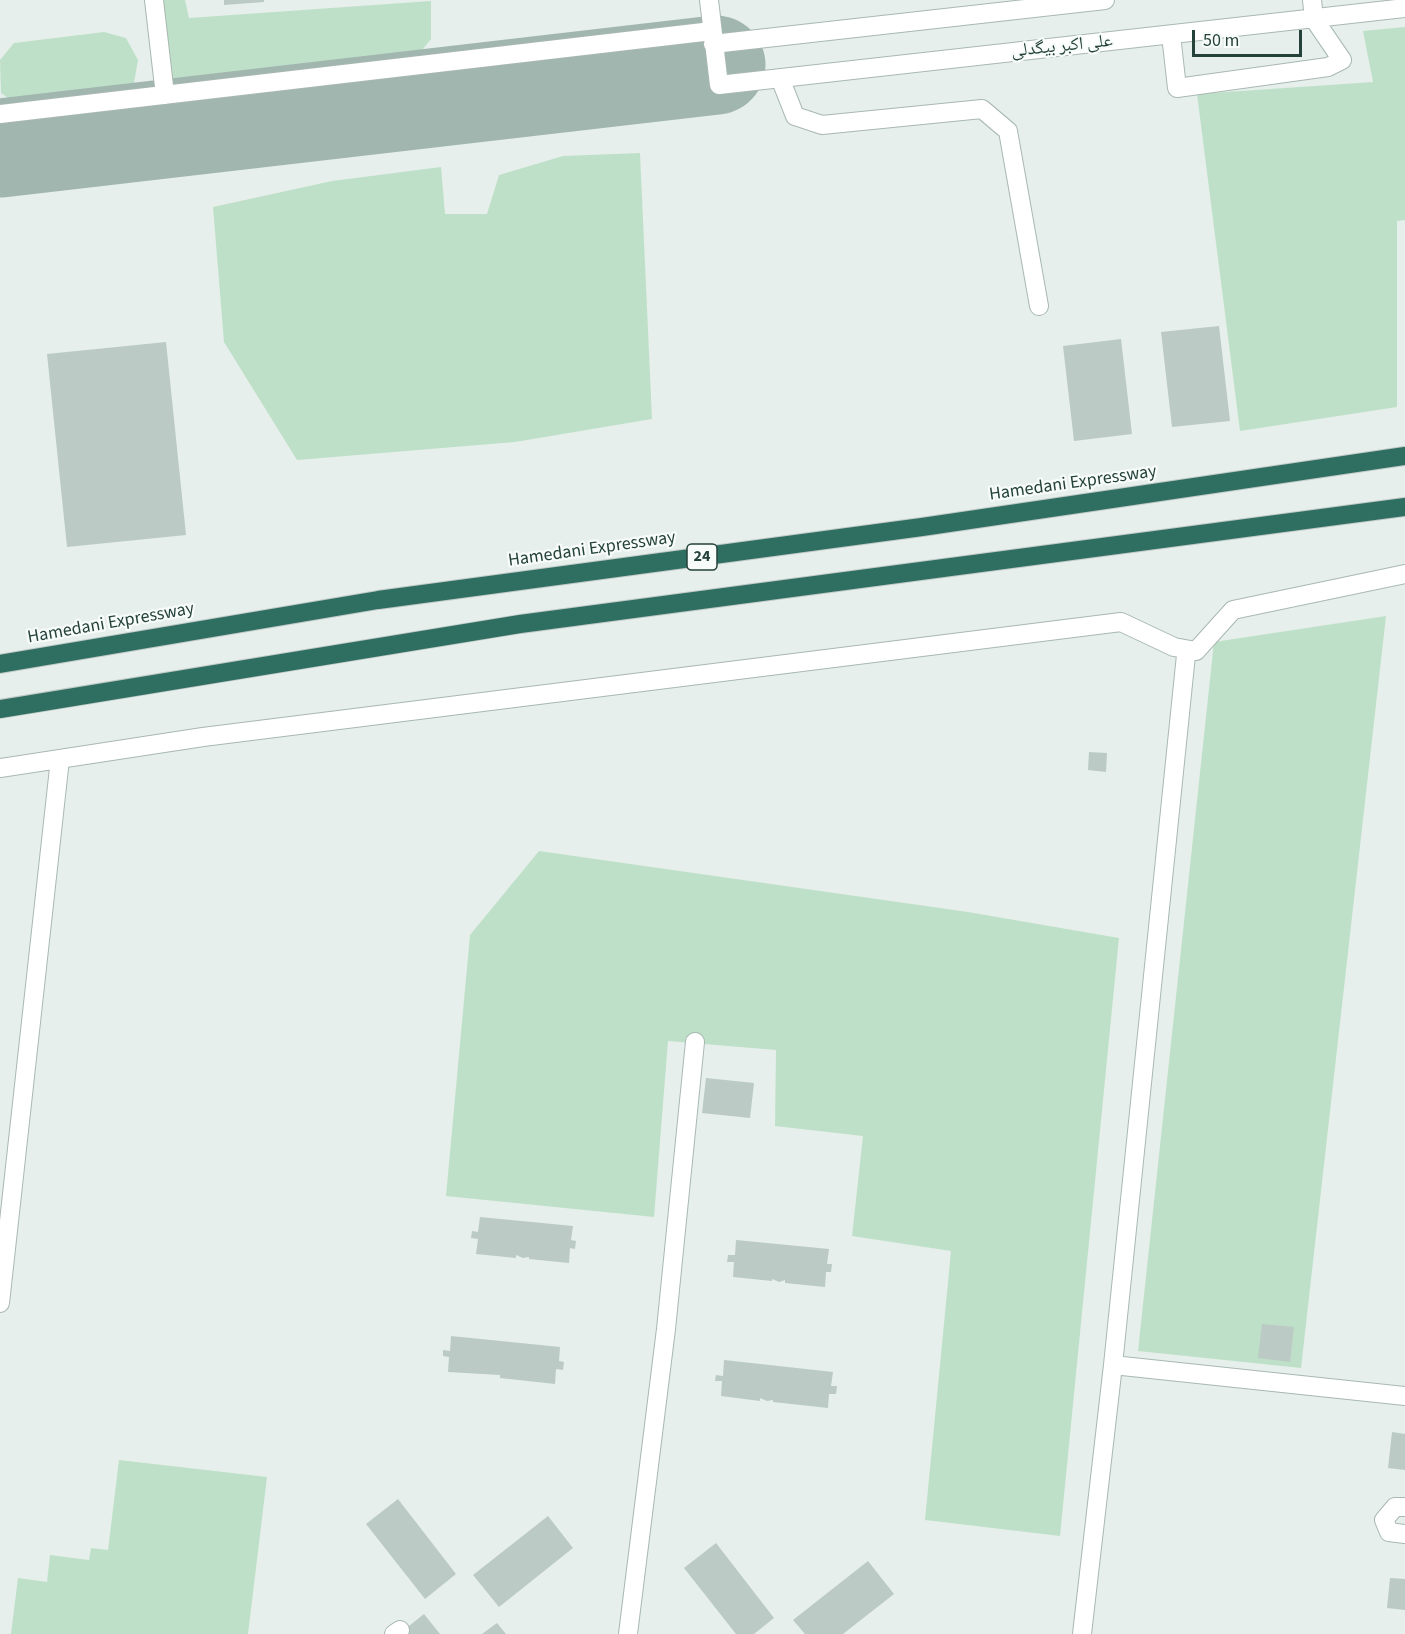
<!DOCTYPE html>
<meta charset="utf-8">
<style>
body{margin:0}
#map{position:relative;width:1405px;height:1634px;overflow:hidden;background:#e6efeb;font-family:"Source Sans 3",sans-serif}
canvas{display:block}
.scale{position:absolute;left:1192px;top:30px;width:110px;height:27px;box-sizing:border-box;border:3px solid #24423a;border-top:0;padding-left:8px;font-size:18px;line-height:21px;white-space:nowrap;color:#24423a;-webkit-text-stroke:4px #f7fbf9;paint-order:stroke}
</style>
<div id="map">
<canvas width="1405" height="1634"></canvas>
<div class="scale">50 m</div>
</div>
<script>
const ctx = document.querySelector('canvas').getContext('2d');
ctx.lineJoin = 'round';
function paint(path, color) { ctx.fillStyle = color; ctx.fill(path, 'evenodd'); }
function strokePath(path, color, width, dash) { ctx.strokeStyle = color; ctx.lineWidth = width; ctx.lineCap = dash ? 'butt' : 'round'; ctx.setLineDash(dash || []); ctx.stroke(path); }
function drawText(font, color, halo, rows, align = 'center') {
  ctx.font = font + ' "Source Sans 3","Noto Naskh Arabic",sans-serif'; ctx.lineWidth = 4.5; ctx.setLineDash([]); ctx.textBaseline = 'middle'; ctx.strokeStyle = halo; ctx.fillStyle = color; for (const [text, x, y, turn = 0] of rows) {
    ctx.save(); ctx.translate(x, y); ctx.rotate((+turn || 0) * Math.PI / 180); ctx.textAlign = isNaN(turn) ? turn : align; if (halo) ctx.strokeText(text, 0, 0); ctx.fillText(text, 0, 0); ctx.restore();
  }
}
paint(new Path2D(`
 M163,0h22l4,18 242,-17v38l-13,16 -243,29 -19,-25z
 M1405,27v193l-8,1v186l-157,24 -43,-337 176,-12 -10,-51z
 M104,32l22,6 12,22 -4,23 -12,12 -98,14 -23,-16 -1,-33 14,-17z
 M640,153l12,266 -137,23 -218,18 -73,-118 -11,-135 119,-26 109,-14 4,47h42l12,-39 64,-19z
 M1386,616l-85,752 -163,-17 76,-709z
 M539,851l429,61 151,26 -59,598 -135,-16 26,-269 -99,-15 11,-100 -88,-10 1,-76 -108,-9 -14,176 -208,-21 24,-261z
 M119,1460l148,17 -19,157h-237l7,-56 29,4 3,-27 39,5 2,-12 17,2z`), '#bfe0c8');
strokePath(new Path2D(`
 M0,148l716,-83`), '#a2b6b0', 99);
paint(new Path2D(`
 M224,0h40v2l-40,3z
 M1219,326l11,95 -58,6 -11,-95z
 M1121,339l11,95 -58,7 -11,-95z
 M166,342l20,193 -119,12 -20,-193z
 M1089,752l18,1 -1,19 -18,-2z
 M706,1078l48,5 -4,35 -48,-5z
 M480,1217l93,9 -2,14 5,1 -1,8 -5,-1 -1,15 -40,-4v-2l-6,1 -7,-3v3l-40,-4 2,-15 -7,-1 1,-7 6,1z
 M736,1240l93,9 -2,15h5l-1,8h-5l-1,15 -40,-4v-3l-6,2 -7,-3v2l-39,-4 1,-15h-7l1,-7h7z
 M1262,1324l32,3 -4,35 -32,-4z
 M451,1336l109,11 -1,14 5,1 -1,8 -7,-1 -1,15 -55,-6v-3l-52,-3 1,-15 -6,-1v-6l7,1z
 M724,1360l109,12 -2,14h6l-1,8h-7l-1,14 -55,-6v-2l-6,1 -7,-3v3l-39,-5 1,-15h-7l1,-6 7,1z
 M1392,1432l13,2v36l-17,-2z
 M398,1499l58,75 -31,25 -59,-75z
 M548,1516l25,32 -74,59 -26,-32z
 M716,1543l58,75 -20,16h-18l-52,-66z
 M868,1561l26,33 -51,40h-38l-12,-14z
 M1390,1578l15,1v31l-18,-2z
 M424,1614l16,20h-41z
 M497,1623l9,11h-24z`), '#bbcac4');
const minor = new Path2D(`
 M154,0l11,95
 M709,0l10,85 686,-77
 M1171,35l6,53 151,-21 14,-7 -28,-41 -2,-19
 M713,44l392,-44
 M780,78l15,38 27,9 160,-16 26,22 31,175
 M0,114l712,-83
 M1186,655l-73,710 292,31
 M0,768l203,-31 918,-115 53,25 22,4 37,-41 172,-36
 M0,1303l60,-544
 M1405,1507h-10l-11,13 5,12 16,2
 M394,1634l6,-4
 M628,1634l38,-305 29,-287
 M1082,1634l31,-269`);
const highway = new Path2D(`
 M0,664l378,-64 544,-73 483,-71
 M0,709l520,-85 885,-117`);
strokePath(minor, '#a8b8b2', 20);
strokePath(highway, '#c2cac8', 20);
strokePath(minor, '#fff', 18);
strokePath(highway, '#2f6f62', 18);
for (const [x, y, w] of [
 [702,557,30]
]) { const box = new Path2D(); box.roundRect(x - w / 2, y - 13, w, 26, 4.5); ctx.fillStyle = '#f7fbf9'; ctx.fill(box); strokePath(box, '#24423a', 1.5); }
drawText('bold 16px', '#24423a', null, [
 ["24",702,557]
]);
drawText('18px', '#24423a', '#f7fbf9', [
 ["علی اکبر بیگدلی",1062,47,-6],
 ["Hamedani Expressway",1073,484,-8],
 ["Hamedani Expressway",592,550,-8],
 ["Hamedani Expressway",111,624,-10]
]);
</script>
